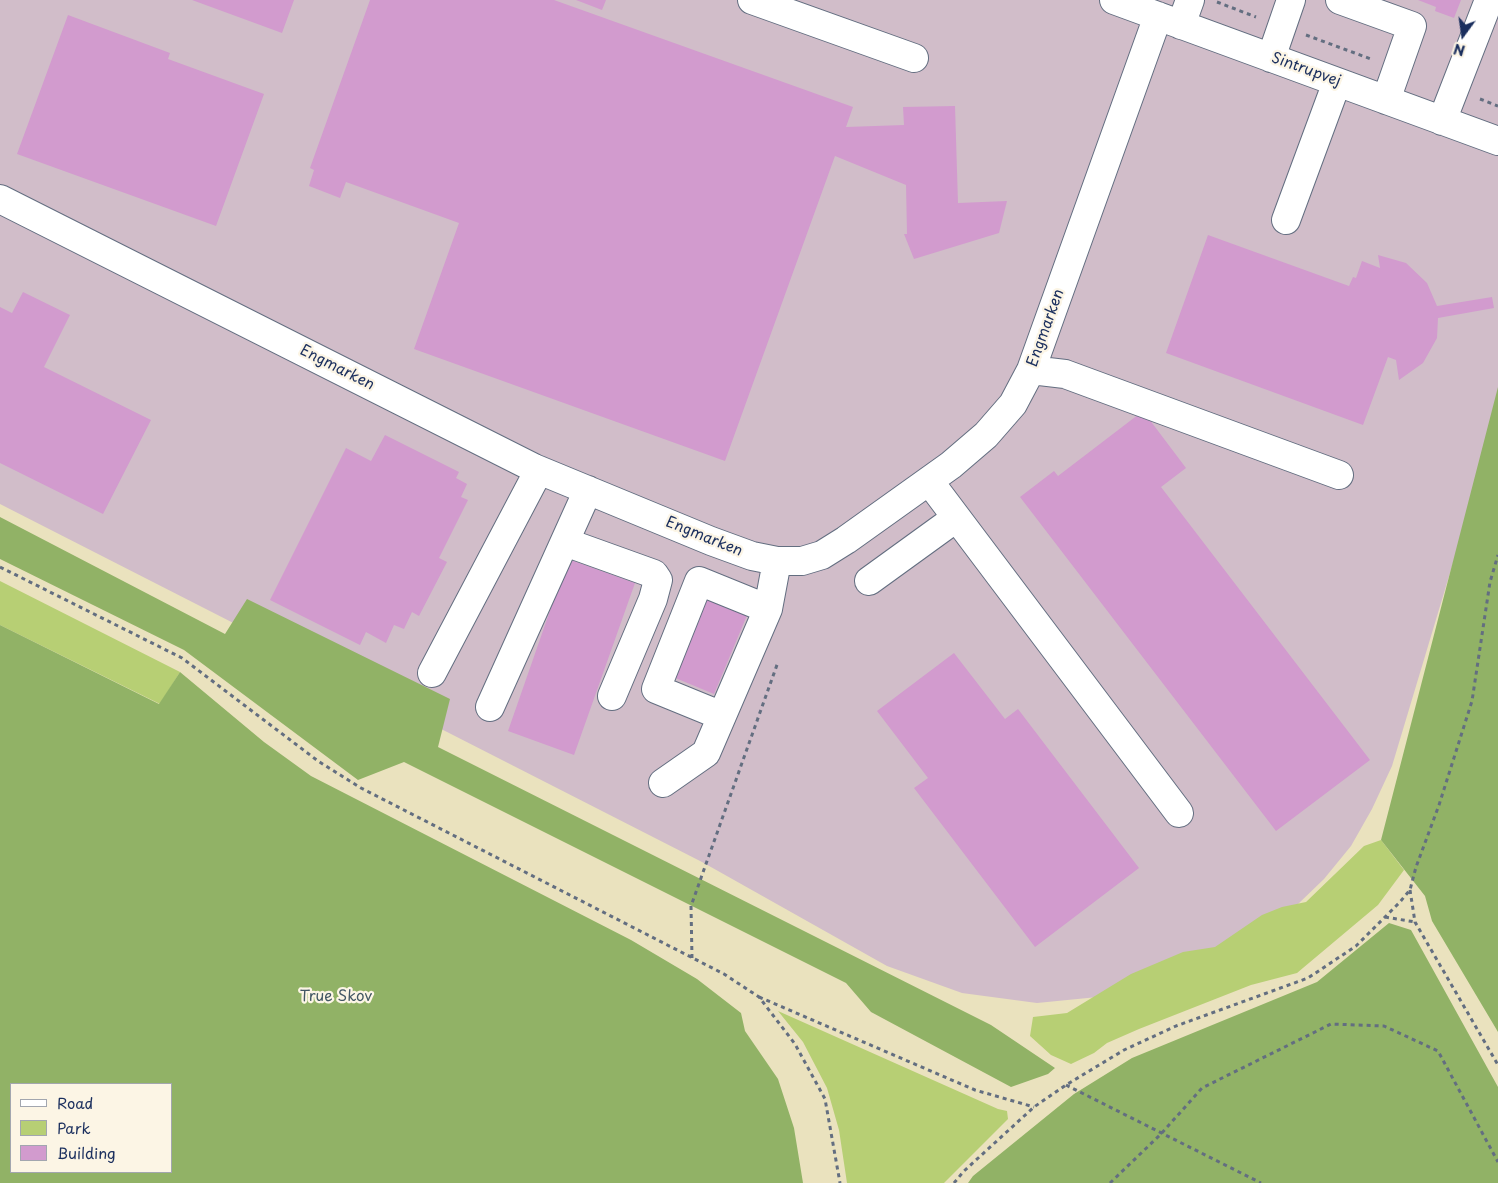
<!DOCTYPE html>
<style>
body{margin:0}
#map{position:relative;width:1498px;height:1183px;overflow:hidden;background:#eae2be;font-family:"Playpen Sans",sans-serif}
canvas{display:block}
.legend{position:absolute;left:10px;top:1083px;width:162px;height:90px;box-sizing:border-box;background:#fcf5e5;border:1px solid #a2a6af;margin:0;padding:6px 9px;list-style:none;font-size:15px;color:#1b2f5e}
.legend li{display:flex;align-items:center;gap:10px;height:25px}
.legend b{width:25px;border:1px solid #a2a6af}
.north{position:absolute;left:1438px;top:10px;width:50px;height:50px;-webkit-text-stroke:4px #fcf5e5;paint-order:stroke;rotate:194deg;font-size:14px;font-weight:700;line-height:20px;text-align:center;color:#1b2f5e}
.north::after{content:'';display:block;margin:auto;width:18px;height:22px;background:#1b2f5e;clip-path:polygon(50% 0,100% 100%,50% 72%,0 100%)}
</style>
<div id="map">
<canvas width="1498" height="1183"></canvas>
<ul class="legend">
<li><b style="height:6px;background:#fff"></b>Road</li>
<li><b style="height:14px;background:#b7cf74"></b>Park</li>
<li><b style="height:14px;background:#d29bce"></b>Building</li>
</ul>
<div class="north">N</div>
</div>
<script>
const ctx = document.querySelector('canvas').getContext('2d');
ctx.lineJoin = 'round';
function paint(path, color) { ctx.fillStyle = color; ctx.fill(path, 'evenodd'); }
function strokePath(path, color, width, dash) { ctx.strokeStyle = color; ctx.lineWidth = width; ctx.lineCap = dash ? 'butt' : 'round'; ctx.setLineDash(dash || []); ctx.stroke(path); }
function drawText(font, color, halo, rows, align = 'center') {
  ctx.font = font + ' "Playpen Sans",sans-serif'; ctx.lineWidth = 4.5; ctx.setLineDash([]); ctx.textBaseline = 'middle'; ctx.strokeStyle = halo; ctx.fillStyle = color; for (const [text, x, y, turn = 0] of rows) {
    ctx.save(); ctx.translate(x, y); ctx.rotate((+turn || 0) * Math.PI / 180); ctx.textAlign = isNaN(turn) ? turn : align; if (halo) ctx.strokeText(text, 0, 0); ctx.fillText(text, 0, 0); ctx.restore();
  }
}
paint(new Path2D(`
 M0,0h1498v413l-106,353 -20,43 -21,37 -27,33 -27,26 -169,89 -91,9 -75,-10 -75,-27 -185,-104 -702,-358z`), '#d1bdc9');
paint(new Path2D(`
 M0,581l180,91 -20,32 -160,-79z
 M1381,840l23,30 -26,35 -81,68 -46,12 -112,44 -32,14 -13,10 -23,11 -20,-9 -21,-19 3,-19 34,-4 64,-39 52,-22 32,-5 47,-32 20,-8 24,-5 58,-56z
 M778,1011l220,98 9,2 1,8 -64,64h-97l-8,-53 -12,-42 -24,-46z`), '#b7cf74');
paint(new Path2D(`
 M1498,387v645l-66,-111 -7,-25 -44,-56z
 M0,517l225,117 22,-35 203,100 -12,48 553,278 64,43 -7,6 -37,13 -140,-75 -25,-29 -442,-221 -46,18 -174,-130 -184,-91z
 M0,625l159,79 21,-32 84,70 47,34 320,164 66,39 44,34 4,18 33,48 16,49 9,55h-803zM11,1084h160v88h-160z
 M1389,923l22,7 87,157v96h-530l5,-7 101,-82 58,-36 185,-76z`), '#91b266');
paint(new Path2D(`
 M192,0h102l-12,33z
 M370,0h184l299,107 -7,20 58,-2 -1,-18 52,-1 3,97 49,-2 -8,32 -85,26 -10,-25h3l-1,-49 -71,-29 -110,305 -311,-112 45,-126 -113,-41 -6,16 -31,-12 5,-16 -4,-2z
 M576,0h30l-4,10z
 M1418,0h43l-7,18 -19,-7 1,-4z
 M68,15l102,38 -2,6 96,35 -48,132 -199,-72z
 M1208,235l141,51 4,-9 3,1 6,-17 18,7 -2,-13 28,8 21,20 10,23 55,-9 2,11 -56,10 -1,20 -14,25 -24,17 -3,-20 -8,-3 -25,68 -197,-72z
 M23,292l47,23 -26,52 107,53 -48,94 -103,-51v-156l12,6z
 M1143,411l43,57 -25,19 209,273 -94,71 -256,-334 34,-26 4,5z
 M385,435l74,37 -3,6 11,6 -6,13 7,3 -29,58 8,4 -28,54 -7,-4 -8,17 -10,-4 -8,18 -20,-11 -6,13 -90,-45 76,-152 25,13z
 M568,559l67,24 -61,172 -66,-24z
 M707,595l41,18 -34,81 -41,-17z
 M954,653l51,66 13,-10 121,159 -104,79 -121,-159 14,-10 -51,-67z`), '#d29bce');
const minor = new Path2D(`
 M752,0l162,58
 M1114,0l384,141
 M1340,0l72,26 -26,74
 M1181,25l9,-25
 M1271,58l20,-58
 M1442,121l47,-121
 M0,199l534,269 177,73 41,15 25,5h25l20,-6 24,-15 105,-75 35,-30 27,-31 18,-34 127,-354
 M1286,220l51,-138
 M1031,370l34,4 274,101
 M929,481l250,332
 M565,542l89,32 4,6 -5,19 -41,97
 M869,581l87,-63
 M432,673l107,-203
 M490,707l98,-217
 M722,716l-66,-27 43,-108 69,28
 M663,783l43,-30 62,-144 9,-48`);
strokePath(minor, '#636e80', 30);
strokePath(new Path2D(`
 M1217,2l39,15
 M1306,35l65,24
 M1480,99l18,7
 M0,567l182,91 136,103 43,27 363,186 35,23 36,47 30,55 15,84
 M1410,890l5,32 83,143
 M1385,917l30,5
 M692,958l-1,-52 87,-244
 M759,997l216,93 59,17
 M1066,1085l195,98
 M954,1183l10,-12 70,-64 32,-22 58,-35 52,-24 132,-48 48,-32 43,-43 11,-13 6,-23 23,-62 33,-104 18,-119 8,-27
 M1110,1183l51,-49 41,-46 129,-64 53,2 54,25 60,111`), '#636e80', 3, [4, 4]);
strokePath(minor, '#fff', 28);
drawText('15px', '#1b2f5e', '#fcf5e5', [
 ["Sintrupvej",1306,70,20],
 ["Engmarken",1046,328,-70],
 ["Engmarken",337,368,27],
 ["Engmarken",704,537,22]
]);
drawText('15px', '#425764', '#fcf5e5', [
 ["True Skov",336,997]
]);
</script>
